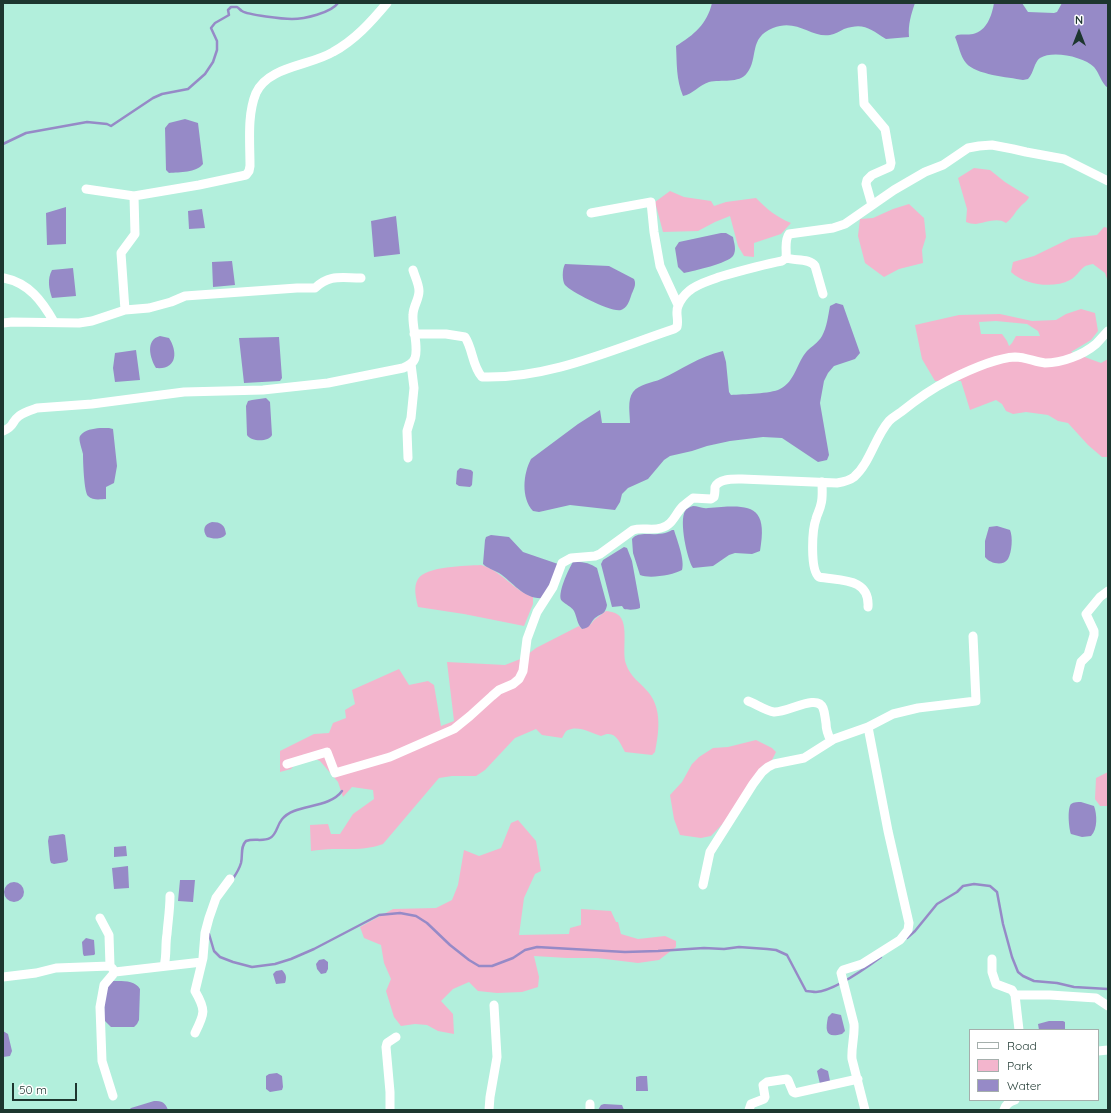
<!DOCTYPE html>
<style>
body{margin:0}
#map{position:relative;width:1111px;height:1113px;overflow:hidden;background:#b2efdc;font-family:Quicksand,sans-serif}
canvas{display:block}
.frame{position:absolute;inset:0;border:4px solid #1d362f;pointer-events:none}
.legend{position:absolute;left:969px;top:1029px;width:130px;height:72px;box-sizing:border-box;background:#fff;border:1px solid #a5afac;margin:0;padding:5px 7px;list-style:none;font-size:12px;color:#1d362f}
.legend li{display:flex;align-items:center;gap:8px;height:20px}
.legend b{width:20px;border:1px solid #a5afac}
.north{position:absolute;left:1059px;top:12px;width:40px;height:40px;-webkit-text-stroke:3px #fff;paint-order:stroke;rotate:0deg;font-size:11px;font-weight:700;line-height:16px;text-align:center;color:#1d362f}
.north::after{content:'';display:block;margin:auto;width:14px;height:18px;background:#1d362f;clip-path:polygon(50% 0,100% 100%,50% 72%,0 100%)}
.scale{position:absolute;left:12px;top:1083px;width:65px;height:18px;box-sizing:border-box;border:2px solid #1d362f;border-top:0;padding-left:5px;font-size:12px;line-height:14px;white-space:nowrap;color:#1d362f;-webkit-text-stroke:3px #fff;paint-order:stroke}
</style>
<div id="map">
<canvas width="1111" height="1113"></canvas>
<div class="frame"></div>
<ul class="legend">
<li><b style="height:5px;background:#fff"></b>Road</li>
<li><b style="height:11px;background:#f3b5cd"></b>Park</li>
<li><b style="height:11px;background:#968ac7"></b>Water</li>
</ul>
<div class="north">N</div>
<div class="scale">50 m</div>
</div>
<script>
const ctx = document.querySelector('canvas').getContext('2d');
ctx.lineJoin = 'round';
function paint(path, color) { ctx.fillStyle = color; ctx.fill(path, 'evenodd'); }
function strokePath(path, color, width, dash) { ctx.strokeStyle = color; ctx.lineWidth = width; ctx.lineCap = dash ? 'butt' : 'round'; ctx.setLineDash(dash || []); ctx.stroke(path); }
paint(new Path2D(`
 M974,168l16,2 15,12 24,15c-2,5 -6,6 -9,10 -6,6 -7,11 -14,16 -9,-6 -21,0 -30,1 -4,0 -7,-1 -10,-2l1,-13 -9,-31z
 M670,191l14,6 27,4 3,5 12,-4 30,-4c11,11 20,19 35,25l-10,11 -27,9v14l-10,-1 -6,-10 -8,-30 -15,6 -17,9 -35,1 -8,-30z
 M909,204l15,14 2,19 -4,13 1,13 -24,6 -15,8 -19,-14 -7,-27 2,-17 13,-1 20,-9z
 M1104,227l4,1v54l-3,-9 -12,-9c-3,1 -7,1 -9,3 -5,4 -8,10 -14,13 -17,9 -45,5 -59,-8l2,-10 21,-6 37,-18 26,-3z
 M1081,309l14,4 3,18 -7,9 -20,12 30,11 7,-4v98h-6l-14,-12 -20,-22 -10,-2 -10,-6 -22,-3 -13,2 -7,-3 -4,-7 -6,-4 -26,10 -9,-29h-26l-13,-22 -7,-34 44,-10 41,-1 32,7 24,-1 10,-6zM996,321l31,3 11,7 2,5h-24l-4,7 -3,3 -2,-5 -5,-7h-21l-2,-12z
 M481,565c21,6 32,25 52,32v7l-9,22 -60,-12 -46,-7c-2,-9 -5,-20 0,-28 8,-13 48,-13 63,-14z
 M606,611c3,0 6,1 9,2 16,6 6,37 11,51 4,13 15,19 23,29 13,17 10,39 6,59l-3,3 -27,-3c-6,-11 -10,-23 -24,-16 -9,-3 -23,-11 -33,-6 -3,1 -4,5 -6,8l-20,-3 -6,-6 -21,9 -30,32 -9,6h-24l-13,2 -56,66c-16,6 -32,5 -50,5 -7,0 -15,1 -22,2l-1,-26 18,-1 3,10h9l13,-20 21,-15 -1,-9 -21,-3 -9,10 -5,-15 -18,-21 -16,-7 -13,15 -11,3v-21l34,-17 15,-1 4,-10 13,-5 -1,-8 10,-6 -3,-14 47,-21 10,16 19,-4 6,4 7,41 13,-5 -7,-59 58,3 18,-7 13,-10 43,-22 3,3 9,-5 3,-4z
 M756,740l16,8 4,4 -4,8 -10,6 -17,23 -15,27 -19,20 -10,2 -21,-3 -6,-16 -4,-24 12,-13 10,-18 7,-7 14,-9 15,-1z
 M1108,772v34h-8l-5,-7 1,-21z
 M518,820l18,21 5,30 -6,3 -11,24 -5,37 50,-1 1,-6 11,-3v-16l30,2 5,11h2l3,12 17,5 27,-3 11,5v6l-17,13 -21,3 -41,-5h-30l-33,-2 5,21 -1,10 -16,5 -25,1 -19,-2 -9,-9 -16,7 -12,12 12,13 1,20 -16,-3 -11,-6 -12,-1 -14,2 -7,-9 -8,-26 5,-12 -7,-16 -3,-18 -17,-7 -4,-11 33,-18 43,-1 16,-8 6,-15 6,-35 15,6 22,-8 10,-25z`), '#f3b5cd');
paint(new Path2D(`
 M712,3h203c-4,12 -7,21 -6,34l-23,2c-16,-10 -22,-17 -42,-10 -4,2 -9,5 -14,6 -19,3 -33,-17 -57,-7 -25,10 -14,30 -26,45 -8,11 -26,6 -38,9 -10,3 -16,12 -26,14 -7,-17 -6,-32 -7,-50 18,-11 31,-22 36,-43z
 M994,3h28l6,9 26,1 3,-1 5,-9h46v85c-7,-5 -8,-14 -14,-21 -10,-10 -41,-17 -54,-9 -6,4 -6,15 -12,21l-5,1c-15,-3 -47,-5 -57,-17 -6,-7 -7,-17 -11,-26l2,-2c5,-1 11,0 16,-1 14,-3 19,-19 21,-31z
 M185,119l13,4 5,41c-7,9 -23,8 -34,9l-3,-3 -1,-42 4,-5z
 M66,207v37l-19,1 -1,-32z
 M202,209l3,19 -16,1 -1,-18z
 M396,216l4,38 -26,3 -3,-36z
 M721,233h5l7,4c1,6 4,13 0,19 -5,7 -39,15 -49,17l-6,-6 -3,-19 4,-6z
 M232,261l3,24 -22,2 -1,-25z
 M565,264l44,2 25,13c3,6 -1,11 -3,17 -2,6 -4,12 -10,14 -9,3 -50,-18 -56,-25 -3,-4 -3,-16 0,-21z
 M73,268l3,28 -24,2c-3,-9 -5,-19 0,-28z
 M836,303l7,2 17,48 -5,6 -21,7 -6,7 -4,8 -4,22 9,52 -2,5 -9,2 -36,-24 -19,-1 -33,4 -23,5 -15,5 -22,5 -6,4 -16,19 -20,9 -6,6 -2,8 -5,8 -45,-5 -31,7 -6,-1c-12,-13 -10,-37 -2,-52l47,-35 22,-14 2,13h28c0,-9 -3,-23 3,-31 6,-8 19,-9 28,-13 22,-10 37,-22 62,-28l3,11 3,30 2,3c13,-1 39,-1 49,-6 15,-7 17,-27 27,-38 5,-5 11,-8 15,-15 5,-9 6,-20 8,-30z
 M160,336l9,2c9,14 8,32 -13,30 -6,-10 -11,-28 4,-32z
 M279,337l3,41 -2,3 -36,2 -5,-45z
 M136,350l4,30 -25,2 -2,-14 2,-15z
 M266,398l4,4 2,33c-3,7 -21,7 -25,0l-1,-29 2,-5 4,-1z
 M100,428h9l4,1 4,37 -3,17 -8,4v12c-5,0 -13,2 -18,-3 -4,-4 -5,-35 -5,-42 -1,-5 -5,-15 -3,-18 5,-7 13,-7 20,-8z
 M460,468l11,2 2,2 -1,13 -2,2 -11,-1 -3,-2 1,-13z
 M693,506c5,0 9,3 15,2 39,-3 61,-6 52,43l-8,3 -17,-1 -6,2 -16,11 -20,2c-6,-9 -14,-47 -8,-57 2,-3 5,-4 8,-5z
 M212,522c9,0 13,3 14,12 -4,6 -13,5 -19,3 -5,-7 -3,-13 5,-15z
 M997,526l13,4c3,7 2,22 -2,29 -5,8 -19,4 -23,-2v-16l4,-14z
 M672,530h2c3,10 11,30 8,40 -9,5 -32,9 -42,5l-7,-22 -1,-14c8,-10 25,0 40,-9z
 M491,535l18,2 14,15 35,12 -14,34c-20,2 -30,-15 -45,-25 -5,-3 -12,-5 -16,-9l2,-24 1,-3z
 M624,547l3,1 5,13 8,44v3c-4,2 -12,2 -16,1l-2,-3 -10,1 -11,-43 2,-4z
 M573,562c8,-1 17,1 24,6l10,37c-2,11 -7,8 -13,14 -5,6 -4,9 -12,10 -5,-5 -5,-12 -8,-18 -3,-5 -8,-6 -12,-10 -6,-5 7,-33 11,-39z
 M1081,802l13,4c3,8 4,23 -3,30l-9,1 -11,-3c-2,-5 -4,-25 0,-30 3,-2 7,-2 10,-2z
 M63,834l2,1 3,25 -2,2 -12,2 -3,-1 -1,-3 -2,-19 1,-5z
 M126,846l1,10 -13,1v-10z
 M128,866l1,22 -15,1 -2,-21z
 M180,880h15l-2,22 -15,-1z
 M4 892a10 10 0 1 1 20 0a10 10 0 1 1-20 0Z
 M86,938l8,2 1,14 -1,1 -10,1 -1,-2 -1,-12z
 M324,959l4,3v7l-2,4 -5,1 -4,-5 -1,-5 3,-4z
 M282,970c4,4 5,7 3,13l-9,1 -3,-10 3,-3z
 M113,981c9,0 22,-1 27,8l-1,31 -2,4 -3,3h-23l-7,-7c1,-12 -2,-31 9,-39z
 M832,1013l9,2 4,16 -3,3c-16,4 -17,-2 -14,-17z
 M1049,1021h14l2,1v8h-26l-1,-6z
 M3,1031l5,3 4,17 -2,5 -7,1z
 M821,1068l7,3 2,10 -10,3 -3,-13z
 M277,1073l5,3 1,11 -1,3 -12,2 -4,-3v-13l3,-2z
 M640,1076h7l1,15h-12v-14z
 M154,1101c8,0 11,1 14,9h-39l2,-2z
 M604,1104l18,1 2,5h-26l3,-5z`), '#968ac7');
strokePath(new Path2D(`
 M3,144l23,-11 61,-11 20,2 4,2 42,-28 9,-4 26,-5 17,-15 8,-12 4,-12v-9l-6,-13 4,-5 14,-8 -1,-5 3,-3h6c2,1 3,3 5,4 6,4 41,8 50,8 12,0 39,-6 46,-16
 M232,880c4,-6 7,-10 9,-17 2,-8 -1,-16 5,-22 8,-3 17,1 24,-3 10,-5 4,-19 24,-27 15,-6 38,-6 48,-20
 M209,934l5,17 6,6 13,5 19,5 23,-3 16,-5 23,-10 65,-34 21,-2 16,3 11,7 23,22 19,15 10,6h13l21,-8 12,-8 12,-3 88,5 33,-1 46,-3 20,1 15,-2 28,2 9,1 11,5 19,36c3,0 7,1 10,1 18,-1 50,-24 65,-35
 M907,938l8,-7 22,-27 20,-12 6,-6 11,-2 16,2 7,6 6,32 9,33 6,15 5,4 11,5 23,2 17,4 34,2`), '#968ac7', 2.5);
strokePath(new Path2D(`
 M862,68l2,36 21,25 6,34 -1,4 -18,8 -5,5 -1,4 6,21
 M86,189l48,7 65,-11 47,-10 3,-4 1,-5c0,-24 -3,-51 6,-73 12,-27 54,-27 77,-41 22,-12 38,-30 54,-49
 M591,213l60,-11 3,30 6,34 18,39
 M786,258c10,3 24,0 29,8l8,28
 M4,278c25,5 38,23 50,44
 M125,310l-4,-57 14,-19 -1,-38
 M3,323l9,-1 67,1 13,-2 33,-11 24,-2 22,-6 14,-6 112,-8h18c15,-14 26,-10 46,-10
 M414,334h32l19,3c8,12 7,29 17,40 67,2 129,-27 192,-48l3,-2c2,-8 -2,-14 1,-21 2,-5 6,-11 11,-15 8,-7 20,-10 30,-14 21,-6 42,-12 63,-16l4,-3c1,-8 -2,-17 3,-24l44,-6 12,-4 49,-34 31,-18 18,-7 25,-17 11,-2 13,-1 21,4 13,3 38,7 44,22
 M3,431c12,-5 8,-9 16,-15 5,-4 12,-6 18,-8l55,-4 92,-12 79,-2 65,-7 75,-15c5,-2 10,-4 12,-10 4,-11 -3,-31 -2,-43 0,-9 6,-15 6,-24 0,-7 -4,-14 -6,-21
 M408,458l-1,-27 4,-13 3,-30 -3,-24
 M822,482c0,8 1,15 -1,22 -1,6 -4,10 -5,15 -4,11 -6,51 3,58 20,4 51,0 49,30
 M1077,678l4,-16 7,-7 6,-20v-4l-8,-17 14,-17 8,-6
 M748,701c8,3 18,10 26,11 14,1 43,-19 49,-4 2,5 2,10 3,15 0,7 2,12 5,18
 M287,764l40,-12 8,21 55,-16 64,-28 16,-13 22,-20 7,-6 14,-6 6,-5 4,-8 4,-32 10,-27 16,-25 9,-24 9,-5 24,-2 5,-2 33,-24c9,-3 19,1 28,-2 12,-3 14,-14 22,-22 3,-2 6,-5 10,-8l18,1 3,-2c1,-3 1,-7 1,-10 4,-9 19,-8 27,-8l95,4c6,-1 12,-2 17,-6 16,-14 21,-40 35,-56 4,-4 8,-6 12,-9 15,-12 32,-24 48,-32 18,-9 46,-22 66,-23 11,0 20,5 30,6 17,0 38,-8 51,-19 4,-4 8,-9 12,-13
 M703,885l7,-33 43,-68 9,-12 6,-5 6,-3 30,-6 30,-19 34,-12 25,-13 25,-6 58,-7 -3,-65
 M992,959v13l4,12 16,6 3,5h35l46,3 12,8
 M164,966c3,-11 1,-21 3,-32 1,-13 3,-25 3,-38
 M112,968l3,4 87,-10
 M3,977l33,-4 20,-5 54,-2 -1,-31 -9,-17
 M1015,995l4,35
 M195,1033c10,-20 11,-23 0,-42l8,-33 2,-25 4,-15 7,-20 14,-19
 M1098,1051l10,-1
 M113,1096l-11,-35 -2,-54 4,-22 11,-13
 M590,1104v6
 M390,1110v-18l-4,-45 1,-4 9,-6
 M489,1110l1,-13 7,-40 -3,-52
 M749,1110l2,-6 13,-5 1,-2 -2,-12 4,-3 20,-3 1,1 5,12 2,1 63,-14
 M865,1110l-13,-51c-1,-12 3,-23 2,-35l-13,-51 2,-3 19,-6 38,-24 8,-10 1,-7 -21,-92 -20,-104
 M1004,1110c2,-6 5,-8 11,-10`), '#fff', 9);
</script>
